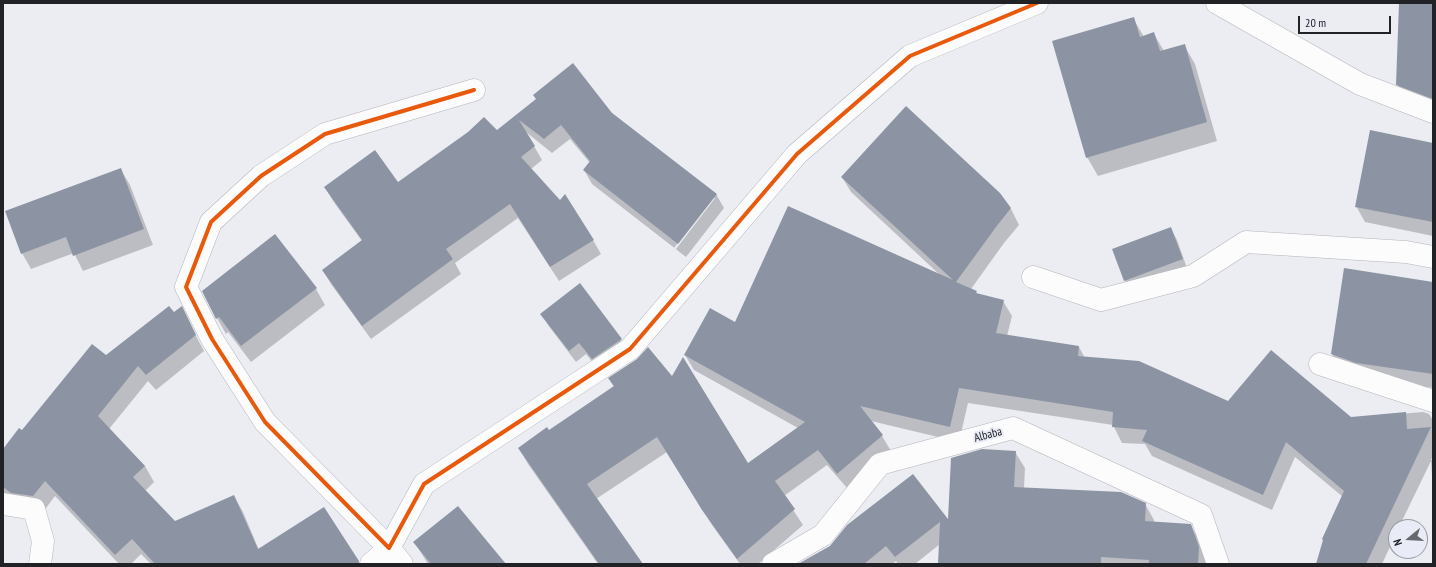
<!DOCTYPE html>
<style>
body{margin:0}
#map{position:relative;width:1436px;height:567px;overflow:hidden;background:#ecedf3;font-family:"PT Sans Narrow",sans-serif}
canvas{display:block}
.frame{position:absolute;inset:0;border:4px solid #212226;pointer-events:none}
.north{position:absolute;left:1388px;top:519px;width:40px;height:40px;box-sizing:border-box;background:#e9ebf6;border:1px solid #999ba3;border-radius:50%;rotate:252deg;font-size:11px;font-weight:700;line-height:16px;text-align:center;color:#212226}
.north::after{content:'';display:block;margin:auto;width:14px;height:18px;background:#68696e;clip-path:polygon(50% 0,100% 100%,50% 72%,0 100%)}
.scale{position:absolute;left:1298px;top:16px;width:93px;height:18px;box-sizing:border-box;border:2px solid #212226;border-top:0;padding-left:5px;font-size:12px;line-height:14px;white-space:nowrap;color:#212226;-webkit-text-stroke:3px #e9ebf6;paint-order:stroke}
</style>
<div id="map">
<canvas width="1436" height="567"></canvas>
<div class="frame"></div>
<div class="north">N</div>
<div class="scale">20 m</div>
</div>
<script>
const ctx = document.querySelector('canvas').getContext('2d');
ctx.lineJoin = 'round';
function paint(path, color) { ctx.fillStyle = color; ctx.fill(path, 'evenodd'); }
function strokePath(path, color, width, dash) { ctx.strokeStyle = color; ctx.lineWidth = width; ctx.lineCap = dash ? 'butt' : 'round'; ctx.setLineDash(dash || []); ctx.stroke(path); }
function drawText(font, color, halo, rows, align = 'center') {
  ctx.font = font + ' "PT Sans Narrow",sans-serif'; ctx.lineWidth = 4; ctx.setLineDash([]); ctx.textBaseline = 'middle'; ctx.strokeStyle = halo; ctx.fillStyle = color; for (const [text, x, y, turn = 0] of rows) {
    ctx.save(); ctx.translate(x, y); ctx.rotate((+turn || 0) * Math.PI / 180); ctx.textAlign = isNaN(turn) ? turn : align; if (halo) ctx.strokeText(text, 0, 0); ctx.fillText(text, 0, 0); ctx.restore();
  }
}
paint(new Path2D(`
 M1400,3h33v110l-25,-10 -11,-19z
 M1133,18l11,19 10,-3 10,17 20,-6 11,19 22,77 -119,35 -11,-19z
 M537,100l75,13 104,81 8,14 -38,49 -94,-73 -8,-14 6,-7 -20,-24 -18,14 -26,-21 16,28 -11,9 62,71 8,14 -42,27 -41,-63 -63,45 6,11 -90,65 -40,-55 -8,-14 39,-29 -29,-40 -8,-14 72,-4 100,-52zM712,198h3l-39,51 -2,-1z
 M1433,144v92l-68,-14 -9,-16z
 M121,170l9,15 23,60 -70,26 -9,-18 -43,16 -9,-16z
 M842,177l157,17 12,15 8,16 -15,18 -33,46 5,3 2,3 25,6 9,15 -5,20 72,11 6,11 143,45 122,15 73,-6 6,2 4,6v36l-2,4h2v30l-2,-29 -32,66h-3v7l-14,30h-65l26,-67 -48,-40 -23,53 -120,-54 -7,-12 -23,-1 -9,-18 -145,-22 -9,39 -88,-21 11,15 9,15 -44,37 -20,-23 -43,31 19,29 -45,39h-18l-28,-39 -45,-73 -71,47 46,65h-44l-70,-100 -9,-16 30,-17 65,-44 -5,-8 29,-19 109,104 51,-36 -104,-58 -9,-15 51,-31 205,-48 -90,-84z
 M1171,229l6,11 11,31 -57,21 -6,-11z
 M275,236l41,53 9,16 -74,57 -23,-30 -2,2 -9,-16z
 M1433,283v105l-67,-10 -25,-8 -9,-16z
 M580,285l41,55 7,11 -29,19 -13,-16 -10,8 -28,-37 -6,-11z
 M181,308l23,43 -48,39 -8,-9 -39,48 36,37 9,16 -9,9 29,31 60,-26 9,16 16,38 65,-42 36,56h-209l-10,-10 -10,10h-12l-64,-68 -12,16 -40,-17v-44l103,-94z
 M1015,452l10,16 -1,20 121,16 9,16v2l36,3 10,16 7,23h-268l1,-20 -25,20h-17l-2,-3 -4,3h-91l29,-18 83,-71 36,47z
 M415,543l89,21h-76z`), '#0003');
paint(new Path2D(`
 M1399,3h34v96l-37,-14z
 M1134,17l6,20 14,-5 6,19 25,-7 22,78 -121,36 -34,-117z
 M573,63l39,50 105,81 -39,50 -95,-74 7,-9 -29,-36 -17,14 -25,-19 16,26 -14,11 39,43 5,-6 29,46 -44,27 -40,-63 -64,45 7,10 -91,67 -40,-56 40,-30 -38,-53 51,-37 23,32 70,-50 16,-15 13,13 39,-31 -3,-4z
 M906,106l94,87 11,15 -15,19 -40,55 21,9 -1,2 28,7 -8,33 83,13 -1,10 61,5 89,40 43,-51 80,67 55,-5 1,17 24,-2 -65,137h-50l7,-24 -1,-1 22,-48 -58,-49 -23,53 -121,-54 5,-11 -35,-3 1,-15 -154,-24 -9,39 -90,-21 23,29 -46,39 -19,-24 -43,31 20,28 -58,50 -35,-49 -45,-73 -70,47 56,80h-44l-81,-116 29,-21 2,3 65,-44 -6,-8 29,-19 11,-12 24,29 11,-19 65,106 57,-41 -121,-67 26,-47 25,14 53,-116 165,74 -112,-103z
 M1370,130l63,13v79l-78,-15z
 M121,168l23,61 -71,27 -7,-19 -45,17 -16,-43z
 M1171,227l12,32 -59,22 -12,-32z
 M275,234l42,54 -76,58 -22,-29 -3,2 -14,-28z
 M1344,268l89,14v92l-77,-11 -25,-9z
 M580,283l42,56 -30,20 -13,-16 -10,8 -29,-37z
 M169,306l5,6 8,-6 14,29 -50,40 -8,-9 -40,50 47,50 -12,11 42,44 59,-26 24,54 66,-42 35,54v3h-204l-23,-25 -17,16 -70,-74 -12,15 -22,-3 -8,-6v-38l16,-21 3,2 70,-86 14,11z
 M982,449l34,2 -2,36 107,5 25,11 -1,18 46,3 8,23 -1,17h-49v-4l-48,-3v7h-163l2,-42 -45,35 -9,-11 -22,18h-66l32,-18 17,-21 66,-51 35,45 3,-61z
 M458,506l48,58h-75l-18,-22z`), '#8c94a3');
const minor = new Path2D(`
 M1217,3l143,81 73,28
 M474,90l-149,44 -64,42 -50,46 -25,65 26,52 53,83 124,126 35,-64 206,-135 167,-195 113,-98 127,-53
 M1033,277l68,23 92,-24 53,-34 160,10 27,5
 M1320,364l113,37
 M3,504l31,5 9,32 -3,23
 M371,564l18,-16 13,16
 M773,564l50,-29 57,-71 133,-36 188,87 17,49`);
strokePath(minor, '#b4b5b9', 23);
strokePath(minor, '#fcfcfd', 22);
strokePath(new Path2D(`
 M474,90l-149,44 -64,42 -50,46 -25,65 26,52 53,83 124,126 35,-64 206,-135 167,-195 113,-98 127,-53`), '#e8590c', 4);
drawText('12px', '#212226', '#e9ebf6', [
 ["Albaba",988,435,-15]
]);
</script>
